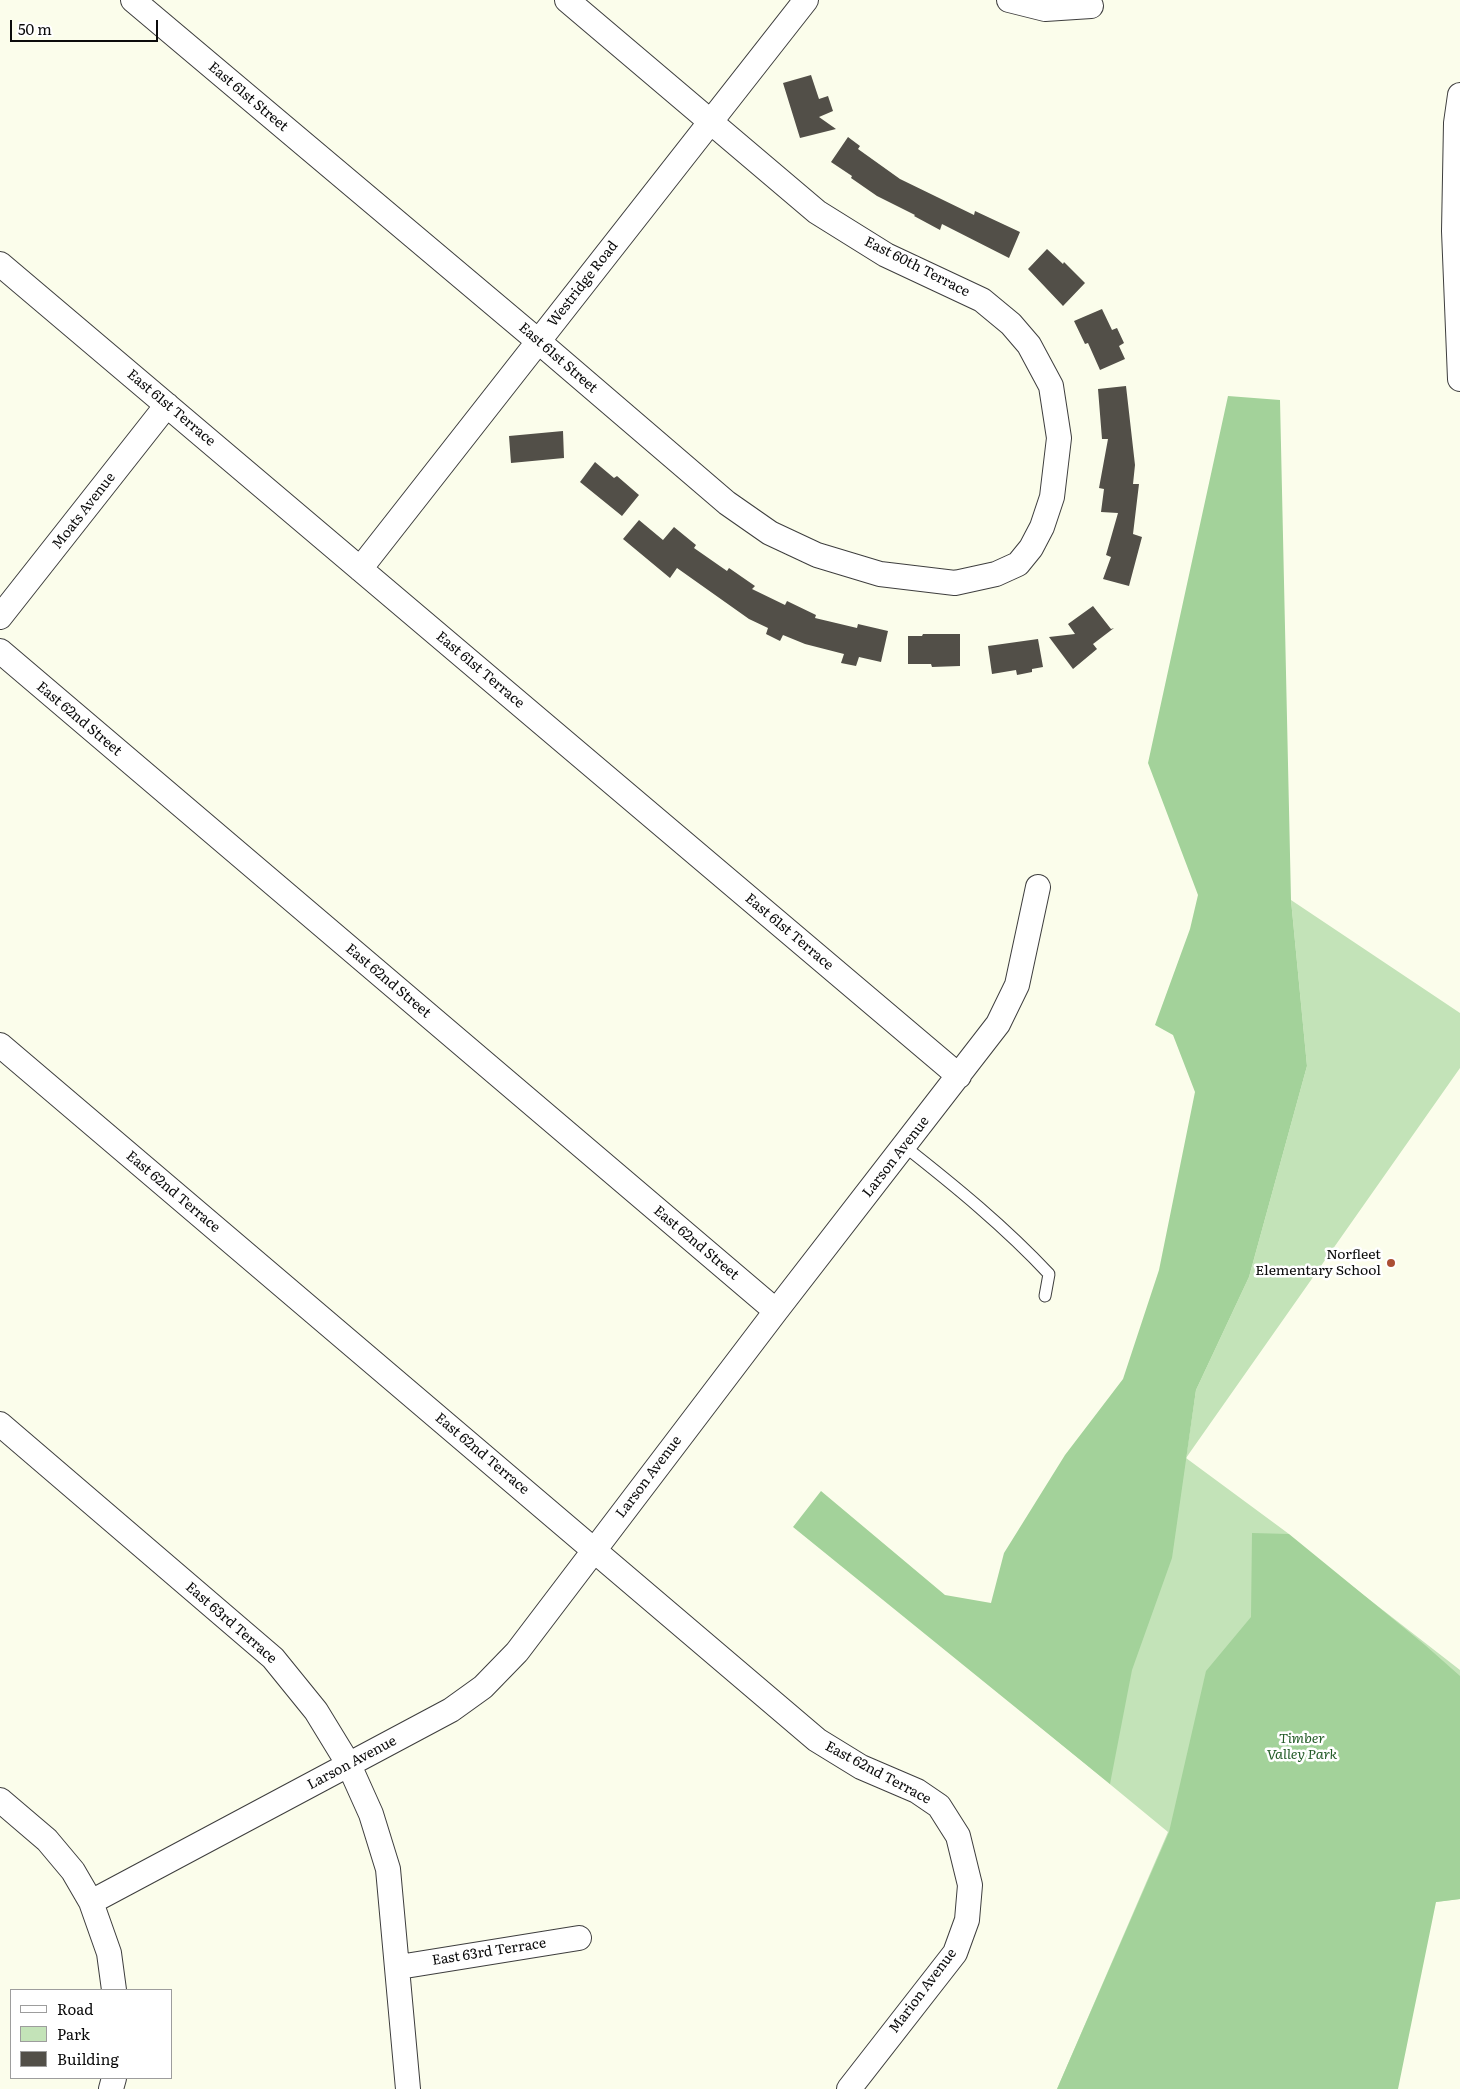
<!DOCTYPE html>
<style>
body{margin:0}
#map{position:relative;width:1460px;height:2089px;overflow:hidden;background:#fbfdeb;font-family:Literata,serif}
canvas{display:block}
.legend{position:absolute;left:10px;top:1989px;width:162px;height:90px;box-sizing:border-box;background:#fff;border:1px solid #9d9d9d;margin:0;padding:6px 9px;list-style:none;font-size:15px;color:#0b0b0b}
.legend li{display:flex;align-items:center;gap:10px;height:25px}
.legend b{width:25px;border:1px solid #9d9d9d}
.scale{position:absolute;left:10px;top:20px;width:148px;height:22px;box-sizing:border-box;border:2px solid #0b0b0b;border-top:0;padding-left:6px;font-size:15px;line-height:18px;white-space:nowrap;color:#0b0b0b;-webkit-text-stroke:4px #fff;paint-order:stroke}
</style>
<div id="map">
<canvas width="1460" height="2089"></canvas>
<ul class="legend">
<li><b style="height:6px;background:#fff"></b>Road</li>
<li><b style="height:14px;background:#c3e3b8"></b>Park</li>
<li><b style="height:14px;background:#524f48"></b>Building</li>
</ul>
<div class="scale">50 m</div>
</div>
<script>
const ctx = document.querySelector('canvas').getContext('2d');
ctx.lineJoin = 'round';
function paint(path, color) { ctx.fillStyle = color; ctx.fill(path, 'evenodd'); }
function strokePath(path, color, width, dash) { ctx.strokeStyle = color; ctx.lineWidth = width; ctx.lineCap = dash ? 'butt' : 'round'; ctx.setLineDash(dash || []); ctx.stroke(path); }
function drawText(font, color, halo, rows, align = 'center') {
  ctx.font = font + ' Literata,serif'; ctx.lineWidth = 5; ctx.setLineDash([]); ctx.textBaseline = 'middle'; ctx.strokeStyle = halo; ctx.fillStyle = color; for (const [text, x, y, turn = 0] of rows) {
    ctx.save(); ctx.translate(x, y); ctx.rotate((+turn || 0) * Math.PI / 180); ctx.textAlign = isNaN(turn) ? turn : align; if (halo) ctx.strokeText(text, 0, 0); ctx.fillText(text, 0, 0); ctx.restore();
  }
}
paint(new Path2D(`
 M1291,900l169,113v55l-274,390 103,76h-4l175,136v229l-24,3 -379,187 111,-257 -147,-121 165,-253 10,-68 53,-113 58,-211z`), '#c3e3b8');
paint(new Path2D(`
 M1228,396l52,4 11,500 16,166 -58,211 -53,113 -24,168 -40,112 -22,114 -317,-257 28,-36 124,104 46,8 13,-50 61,-98 58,-76 36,-109 36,-178 -22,-57 -18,-10 35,-96 8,-34 -50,-132z
 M1252,1533l37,1 136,111 35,31v223l-24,3 -38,187h-341l112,-257 37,-161 45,-54z`), '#a3d29a');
paint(new Path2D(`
 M811,75l8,24 9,-3 5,15 -14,6 17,12 -36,9 -17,-55z
 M848,137l12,9 -2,3 42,30 74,36 1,-4 45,21 -11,26 -67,-34 -2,6 -26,-14 1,-1 -38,-19 -26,-18 1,-2 -21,-14z
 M1047,249l16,15 1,-2 21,21 -22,23 -35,-37z
 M1102,309l10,21 5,-2 7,15 -5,3 6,13 -25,11 -12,-27 -3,1 -11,-23z
 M1126,386l9,79 -2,19h6l-6,50 9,3 -13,49 -26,-7 8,-22 -5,-2 12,-42 -17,-1 3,-23 -5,-1 9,-49h-6l-4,-50z
 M563,431l1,27 -53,5 -2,-27z
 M595,462l19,16 3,-2 22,19 -17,21 -42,-34z
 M639,520l24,20 11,-13 22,18 -2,3 33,23 2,-3 26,18 -3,3 33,16 2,-4 29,14 -1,3 42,10 1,-4 30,7 -7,31 -22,-5 -3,9 -15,-3 3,-9 -39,-10 -22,-9 -3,6 -14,-7 2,-6 -19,-9 -72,-51 -7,10 -47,-39z
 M1093,606l18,23 3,-1 -21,16 4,5 -24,20 -24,-32 26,-3 -7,-10z
 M923,634h37v32l-28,1 -1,-3h-23v-28h14z
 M1038,639l5,28 -11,2v3l-15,3 -1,-5 -24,4 -4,-28z`), '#524f48');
const service = new Path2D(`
 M904,1146c51,40 101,81 145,128l-4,22`);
const minor = new Path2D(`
 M133,0l405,341 189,162 43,30 47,22 63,19 75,9 41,-9 22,-10 13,-16 11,-21 10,-30 7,-59 -8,-52 -22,-41 -18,-21 -29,-24 -96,-45 -69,-43 -250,-212
 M1009,0l36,9 46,-3
 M1460,95l-4,28 -2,108 6,148
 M0,264l959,812
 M360,569l446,-569
 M0,617l167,-212
 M0,651l776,660
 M0,1045l817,695 44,27 56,24 22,15 19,30 12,49 -3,35 -12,33 -106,136
 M0,1424l273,234 43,53 33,54 22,49 17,55 20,220
 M0,1800l47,40 26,31 18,31 18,51 5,37
 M91,1902l360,-192 32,-23 34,-35 259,-341 222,-287 19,-39 21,-98
 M399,1967l180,-29
 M111,2089l3,-11`);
strokePath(service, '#3e3e3e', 13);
strokePath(minor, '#3e3e3e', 26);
strokePath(service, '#fff', 11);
strokePath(minor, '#fff', 24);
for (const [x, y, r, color] of [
 [1391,1263,5,"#ab4e33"]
]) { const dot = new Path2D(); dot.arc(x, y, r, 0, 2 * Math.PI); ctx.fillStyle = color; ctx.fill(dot); strokePath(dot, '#fff', 2); }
drawText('14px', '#0b0b0b', '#fff', [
 ["East 61st Street",248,97,40],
 ["East 60th Terrace",917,267,27],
 ["Westridge Road",583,284,-52],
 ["East 61st Street",558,358,41],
 ["East 61st Terrace",171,408,40],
 ["Moats Avenue",84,511,-52],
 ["East 61st Terrace",480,670,40],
 ["East 62nd Street",79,719,40],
 ["East 61st Terrace",789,932,40],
 ["East 62nd Street",388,981,40],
 ["Larson Avenue",896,1157,-52],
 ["East 62nd Terrace",173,1192,40],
 ["East 62nd Street",696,1243,40],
 ["East 62nd Terrace",482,1454,40],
 ["Larson Avenue",649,1477,-53],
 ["East 63rd Terrace",231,1623,41],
 ["Larson Avenue",352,1763,-28],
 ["East 62nd Terrace",878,1773,28],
 ["East 63rd Terrace",489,1952,-9],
 ["Marion Avenue",923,1991,-53]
]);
drawText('14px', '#0b0b0b', '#fff', [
 ["Norfleet",1381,1255],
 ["Elementary School",1381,1271]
], 'right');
drawText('italic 14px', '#235b27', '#fff', [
 ["Timber",1302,1739],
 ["Valley Park",1302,1755]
]);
</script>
